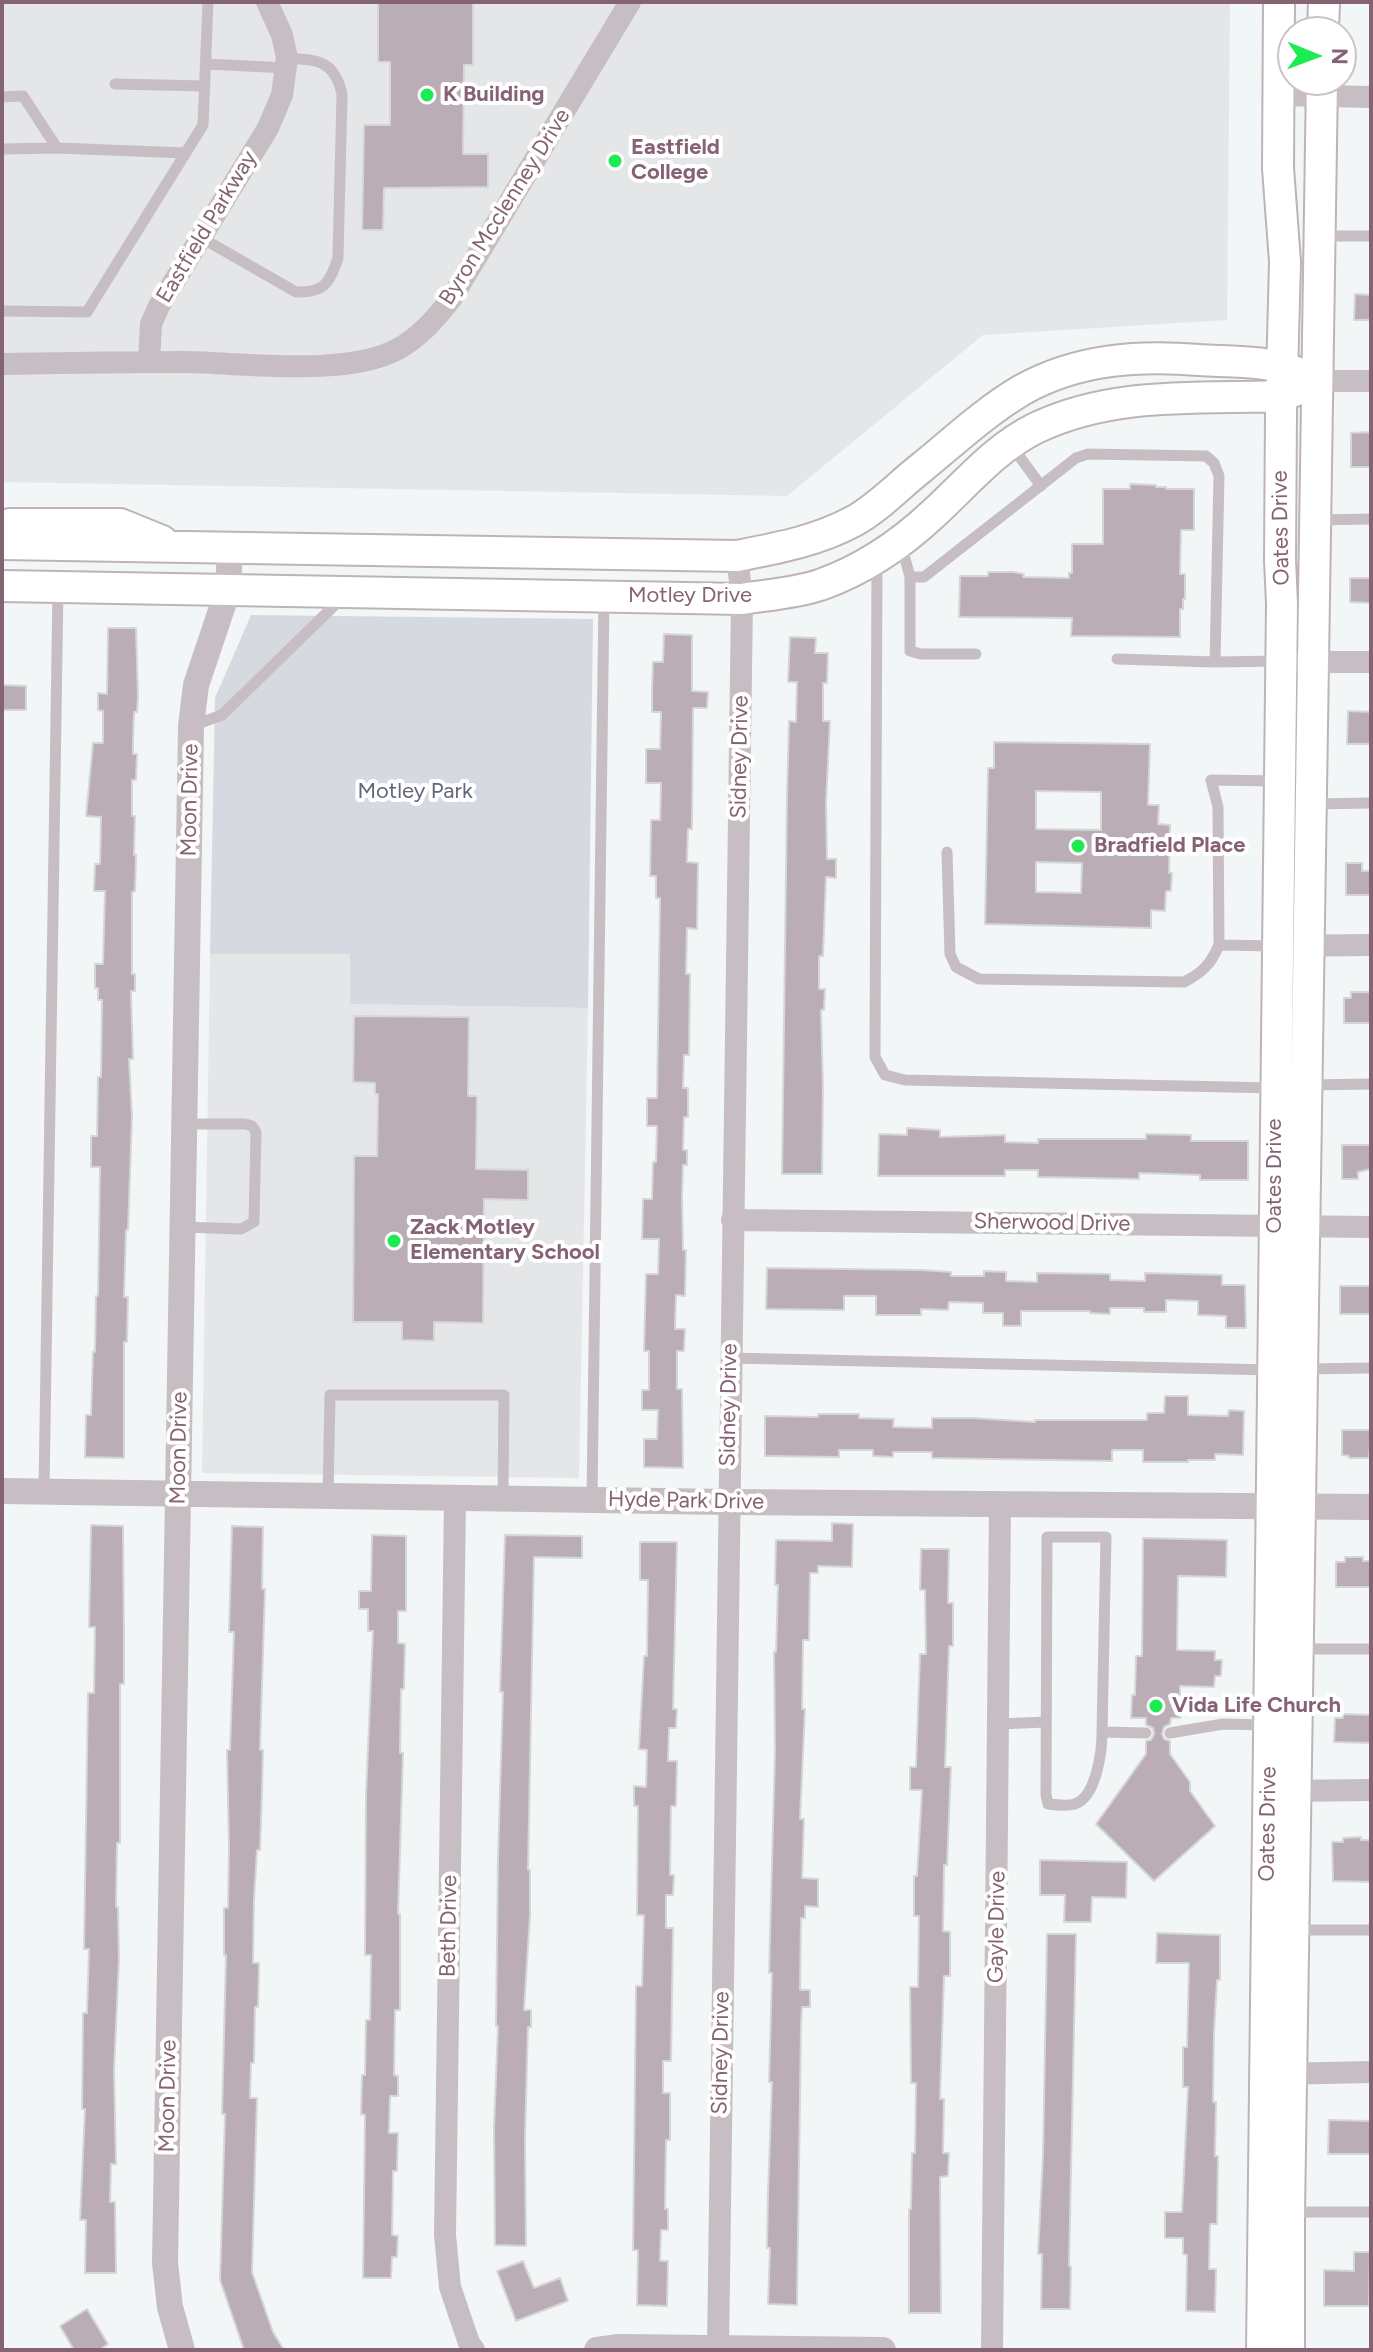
<!DOCTYPE html>
<style>
body{margin:0}
#map{position:relative;width:1373px;height:2352px;overflow:hidden;background:#f2f6f6;font-family:Figtree,sans-serif}
canvas{display:block}
.frame{position:absolute;inset:0;border:4px solid #856375;pointer-events:none}
.north{position:absolute;left:1277px;top:16px;width:80px;height:80px;box-sizing:border-box;background:#fff;border:2px solid #cec1c8;border-radius:50%;rotate:91deg;font-size:22px;font-weight:700;line-height:32px;text-align:center;color:#856375}
.north::after{content:'';display:block;margin:auto;width:28px;height:36px;background:#1deb52;clip-path:polygon(50% 0,100% 100%,50% 72%,0 100%)}
</style>
<div id="map">
<canvas width="1373" height="2352"></canvas>
<div class="frame"></div>
<div class="north">N</div>
</div>
<script>
const ctx = document.querySelector('canvas').getContext('2d');
ctx.lineJoin = 'round';
function paint(path, color) { ctx.fillStyle = color; ctx.fill(path, 'evenodd'); }
function strokePath(path, color, width, dash) { ctx.strokeStyle = color; ctx.lineWidth = width; ctx.lineCap = dash ? 'butt' : 'round'; ctx.setLineDash(dash || []); ctx.stroke(path); }
function drawText(font, color, halo, rows, align = 'center') {
  ctx.font = font + ' Figtree,sans-serif'; ctx.lineWidth = 8; ctx.setLineDash([]); ctx.textBaseline = 'middle'; ctx.strokeStyle = halo; ctx.fillStyle = color; for (const [text, x, y, turn = 0] of rows) {
    ctx.save(); ctx.translate(x, y); ctx.rotate((+turn || 0) * Math.PI / 180); ctx.textAlign = isNaN(turn) ? turn : align; if (halo) ctx.strokeText(text, 0, 0); ctx.fillText(text, 0, 0); ctx.restore();
  }
}
paint(new Path2D(`
 M2,2h1228l-3,318 -244,15 -196,161 -785,-14z
 M210,954h140v50l238,4 -9,470 -377,-5z`), '#e5e6e8');
paint(new Path2D(`
 M251,615l342,4 -5,389 -238,-4v-50h-140l5,-256z`), '#d6dae0');
const building = new Path2D(`
 M378,2h95v63h-9l-1,89h25v33l-104,1 -1,42h-21l2,-105h26v-63h-12z
 M1355,294l16,1v25h-17z
 M1371,432v35h-20v-34z
 M1130,484l26,1v2h10v2h28v41h-13l-1,44h5v25h-2v10h-3v28l-109,-1 1,-18 -113,-1 1,-41h28v-4h25l11,2 -1,3 46,1v-5h3v-29h31v-55h27z
 M1350,578h21v25l-21,-1z
 M108,628h28l2,69 -1,15h-3l-1,31v11h4l-1,26h-4v36h3l-1,39h2l-1,36 -3,1v82h3v17h-4l2,68h-4l3,57 -4,114h-2l-2,67h4l-1,45h-3v116l-39,-1 1,-42h5l2,-63h2l1,-56h2l2,-129h-9v-31h6l1,-59h3l1,-77h-4v-12h-3v-24h8l2,-73h-11l1,-27h5l1,-47 -15,-1 7,-73h10v-32l-5,-1v-17l9,1z
 M664,634l28,1v56l16,1 -1,16h-14l-1,121h-4l-1,33 11,1 -1,66 -10,-1 -1,46h4l-1,81h-5l-1,33h5v29h-4l-1,33h4v15h-4l-1,31 1,54h3l-1,46 -9,-1 -1,34h10l-1,22h-7v38h5l1,79 -39,-1v-28h13l1,-29h-16v-20h7v-39h-5l2,-77h12l1,-35h-17l1,-40h9l1,-37h3l1,-36h-10v-28h10l3,-200h-4v-22h-6l1,-56h9l1,-37h-15v-34h14l1,-37h-9v-23l1,-27h10z
 M790,637l26,1 -1,15h13l-1,30h-4v38h7l-4,82 1,56h9v19l-10,-1 -3,79h-4v33h6l-1,21h-3l2,78 -1,86h-40l5,-379 2,-74 7,1 1,-40h-9z
 M2,685l24,1v24h-24z
 M1348,711l23,1v32h-24z
 M994,742l156,2 -2,61h11l-1,19 12,1 -1,48h3l-1,18h-5l-1,20 -14,-1v18l-166,-4 3,-156h6zM1036,791l65,1v38l-65,-1zM1036,862l46,1 -1,30 -45,-1z
 M1346,863h16v8h9v24h-25z
 M1351,992h20v31h-27v-25h7z
 M354,1016l115,1 -1,79h9l-1,73 52,1v30l-44,-1 -1,124 -49,-1v19l-32,-1v-18h-49l1,-166h23l1,-62h-3v-11l-22,-1z
 M907,1128l33,2v7l65,-2v7l33,1v-4h108v-5l45,1v6h57v39h-48v-5l-61,-2v6l-101,-2v-7h-33v6h-127l1,-42 28,1z
 M1342,1145h29v24l-13,3v7h-16z
 M767,1268l154,2 30,2v4h33v-5l22,1v9l31,1v-9l73,1v6l35,1v-8l77,2v10h23l1,43h-20v-12l-28,-1v-14l-32,-1v12h-22v-4h-34v6l-20,-1v-2h-69v15h-18v-13h-20v-10l-34,-1 -1,8 -27,-1v6h-45v-19h-32v14l-78,-1z
 M1340,1286h31v28h-31z
 M1165,1396h23v19l40,1 1,-6 15,1 -1,44 -28,-1v6h-27v2h-45v-12h-31v11l-180,-3v-6h-39v5l-20,-1v-6h-34v7l-74,-1v-40l53,1v-3h41v4l35,1 -1,8 39,1v-10h41l62,4v-2h112v-7h17z
 M1342,1430h29l-2,28h-20v-2l-7,-1z
 M832,1523l21,1 -1,43 -34,-1v7h-8l-1,67h-6l-1,69h3l-5,110h4l-2,59 16,1v28l-13,-1v12h-4l-1,72h10v17h-8l-1,19 -4,279 -29,-1 2,-56h-3l1,-55 4,-111h-3l3,-109h-3l6,-222 -1,-99h2l2,-67h-3l1,-45 56,1z
 M91,1525l32,1 1,114v44h-4v159h-3l-1,64h2l1,53 -5,110 2,94h-5l-1,38h5l1,71h-31l1,-53h-6l5,-111h-3l1,-96h4l2,-64h-5l4,-256h6l1,-66h-6z
 M232,1526l31,1 -1,62h3l-5,161h3l-1,43 -2,57h-3l-3,50 -1,63h6l-1,44h-3l-1,56h-3l-1,35h7l-5,174 21,60 11,18h-40l-24,-70 5,-166h-3l4,-159h-2v-47h4l1,-59 -2,-99h3l4,-118h-5z
 M372,1535l34,1v75h-8v32l7,1 -1,45h-3l-1,64h3l-5,161h2v96h-5l-1,65 4,1v20h-8l-1,37h9l-1,38h-4l-1,64 6,1 -1,21h-5l-1,21h-28l2,-163 -4,-1 1,-39h3l1,-55h4l1,-65h-6l1,-160 7,-164h-5v-22h-9v-18h12z
 M505,1535l77,1v22l-48,-1 -6,313h2v45l-6,95h7v17h-3l-3,110 1,109 -31,-1 -1,-117 4,-102h-2l2,-168 5,-166h-3z
 M1143,1538l84,2 -1,37 -48,-1 -1,74 38,1v9h7l-1,16h-6l-1,11 -34,-1v32h-9l-1,6 -6,3 -2,7 2,5 6,2v13l20,28v9l25,35 -61,55 -58,-57 50,-70v-13l5,-1 3,-6 -1,-6 -7,-3v-7h-15l1,-23h3l1,-39h6z
 M640,1542h37l-4,167h4l-1,19h-7l-1,33h9l-1,45h-5l-1,69h4l-1,20h-7v33h7l-2,133h-8v32h7v47h-4l-1,69h3v21h-7l-1,31h8l-1,45 -30,-1 1,-55h-5l3,-264h6l2,-71h-7l1,-109h-4v-20l12,1 1,-37 -8,-1 5,-93h3l1,-76h-8z
 M921,1549h28l-1,54h5v43h-4l-4,121h6l-4,98h-3l-1,66 7,1v44h-6l-4,123h4l-1,54h6l-1,23 -8,1 1,136h-32v-104h2l1,-56h3l1,-70h-5l-1,-96h8l1,-71h-5v-40h3l5,-86h-12v-23h6l4,-113h6l-1,-64h-5z
 M1345,1557h18v4h8v26h-35v-25h9z
 M1343,1714l28,1v28l-37,-1 1,-24h8z
 M1361,1837v3h10v42l-38,-1 -1,-39h11v-4z
 M1040,1860l87,2 -1,36 -34,-1 -1,25h-27l1,-27h-25z
 M1157,1933l63,2v45h-3l-3,53 -1,69h3l-1,54h3l-1,68h-7l-1,45h7l-1,43 -29,-1 1,-56 -4,-1v-16h-18v-26h17l6,-125h-5v-40h4l2,-84h-33z
 M1047,1934h29l-7,332 2,1 -1,42h-29l1,-55h-4l5,-99z
 M1329,2120l42,1 -1,33h-42z
 M1354,2252h16l-1,54h-45v-36l30,1z
 M523,2261l11,27 26,-10 8,23 -52,20 -19,-50z
 M87,2309l21,35 -9,6h-25l-14,-24z`);
paint(building, '#bbadb5');
strokePath(building, '#d5d7d7', 2);
const secondary = new Path2D(`
 M1323,32l1,-30
 M10,524h110l42,17
 M2,544l735,12c41,-8 80,-15 117,-35 25,-14 44,-35 67,-53 32,-26 65,-57 101,-78 55,-31 116,-35 177,-30 34,2 71,0 102,14
 M2,586l740,13c26,-4 53,-6 78,-14 42,-15 81,-41 113,-71 33,-30 62,-66 103,-86 77,-37 162,-29 245,-32l16,-6
 M1262,2350l20,-1746 -2,-44 1,-146 4,-152 -7,-94 1,-166
 M1289,2350v-138l33,-2132`);
strokePath(secondary, '#bdb3b8', 34);
strokePath(new Path2D(`
 M206,64l80,4
 M115,84l90,2
 M2,97l21,-1 34,52 129,5
 M2,149l55,-1
 M1320,236h51
 M200,237l96,55c28,1 34,-9 42,-34l4,-164c-8,-34 -24,-34 -55,-36
 M2,311l85,1 116,-187 5,-123
 M1011,445l30,41
 M1316,520l55,-1
 M901,544l9,33h14l152,-119 12,-4 118,2 8,7 5,13 -4,186 65,-1
 M877,561l-2,496 10,18 20,5 369,8
 M910,577v74l11,3h55
 M1117,659l98,3
 M192,726l30,-11 120,-117
 M1312,804l59,-1
 M947,852l3,102 6,13 23,12 205,3c18,-9 27,-18 35,-37
 M1277,946l-58,-1 -1,-138 -7,-27 67,1
 M1308,1085l63,-1
 M184,1227l57,2 13,-7 2,-90 -4,-6 -7,-2h-60
 M730,1358l543,12
 M1304,1369l67,-1
 M44,1491l14,-903
 M328,1496l2,-101h174l-1,103
 M592,1499l12,-903
 M1300,1649h71
 M999,1724l47,-2
 M1102,1732c0,18 -5,64 -27,72 -7,2 -19,1 -27,0l-2,-9 1,-258h59l-4,195 44,1
 M1170,1733l53,-9 45,1
 M1296,1930h75
 M1292,2212h79`), '#c7bec3', 11);
strokePath(new Path2D(`
 M1279,95l92,2
 M149,362l2,-38 8,-18 109,-178 14,-33 5,-37 -5,-23 -15,-33
 M2,364c61,-1 123,-2 184,-2 60,1 160,15 212,-13 23,-13 38,-31 53,-50l179,-297
 M1317,381h54
 M1297,662h74
 M1277,946l94,-1
 M732,1220l639,7
 M455,1498l-10,737 5,52 19,56 5,7
 M1282,1791l89,-1
 M1278,2074l93,-2
 M718,2350l24,-1751 -5,-43
 M992,2350l8,-845`), '#c7bec3', 22);
strokePath(new Path2D(`
 M2,1491l726,11 643,5
 M182,2350l-12,-43 -5,-44 26,-1537 5,-41 32,-95 2,-41
 M597,2350l22,-3 264,3`), '#c7bec3', 26);
strokePath(secondary, '#fff', 30);
for (const [x, y, r, color] of [
 [427,95,8,"#1deb52"],
 [615,161,8,"#1deb52"],
 [1078,846,8,"#1deb52"],
 [394,1241,8,"#1deb52"],
 [1156,1706,8,"#1deb52"]
]) { const dot = new Path2D(); dot.arc(x, y, r, 0, 2 * Math.PI); ctx.fillStyle = color; ctx.fill(dot); strokePath(dot, '#fff', 3); }
drawText('bold 22px', '#856375', '#fff', [
 ["K Building",443,95],
 ["Eastfield",631,148],
 ["College",631,173],
 ["Bradfield Place",1094,846],
 ["Zack Motley",410,1228],
 ["Elementary School",410,1253],
 ["Vida Life Church",1172,1706]
], 'left');
drawText('22px', '#856375', '#fff', [
 ["Byron Mcclenney Drive",505,207,-58],
 ["Eastfield Parkway",207,227,-59],
 ["Oates Drive",1281,528,-91],
 ["Motley Drive",690,596],
 ["Sidney Drive",740,757,-89],
 ["Moon Drive",190,800,-89],
 ["Oates Drive",1275,1176,-90],
 ["Sherwood Drive",1052,1223,1],
 ["Sidney Drive",729,1405,-89],
 ["Moon Drive",179,1448,-89],
 ["Hyde Park Drive",686,1501,1],
 ["Oates Drive",1268,1824,-89],
 ["Beth Drive",449,1926,-89],
 ["Gayle Drive",997,1927,-89],
 ["Sidney Drive",721,2053,-89],
 ["Moon Drive",168,2096,-89]
]);
drawText('22px', '#63677b', '#fff', [
 ["Motley Park",415,792]
]);
</script>
